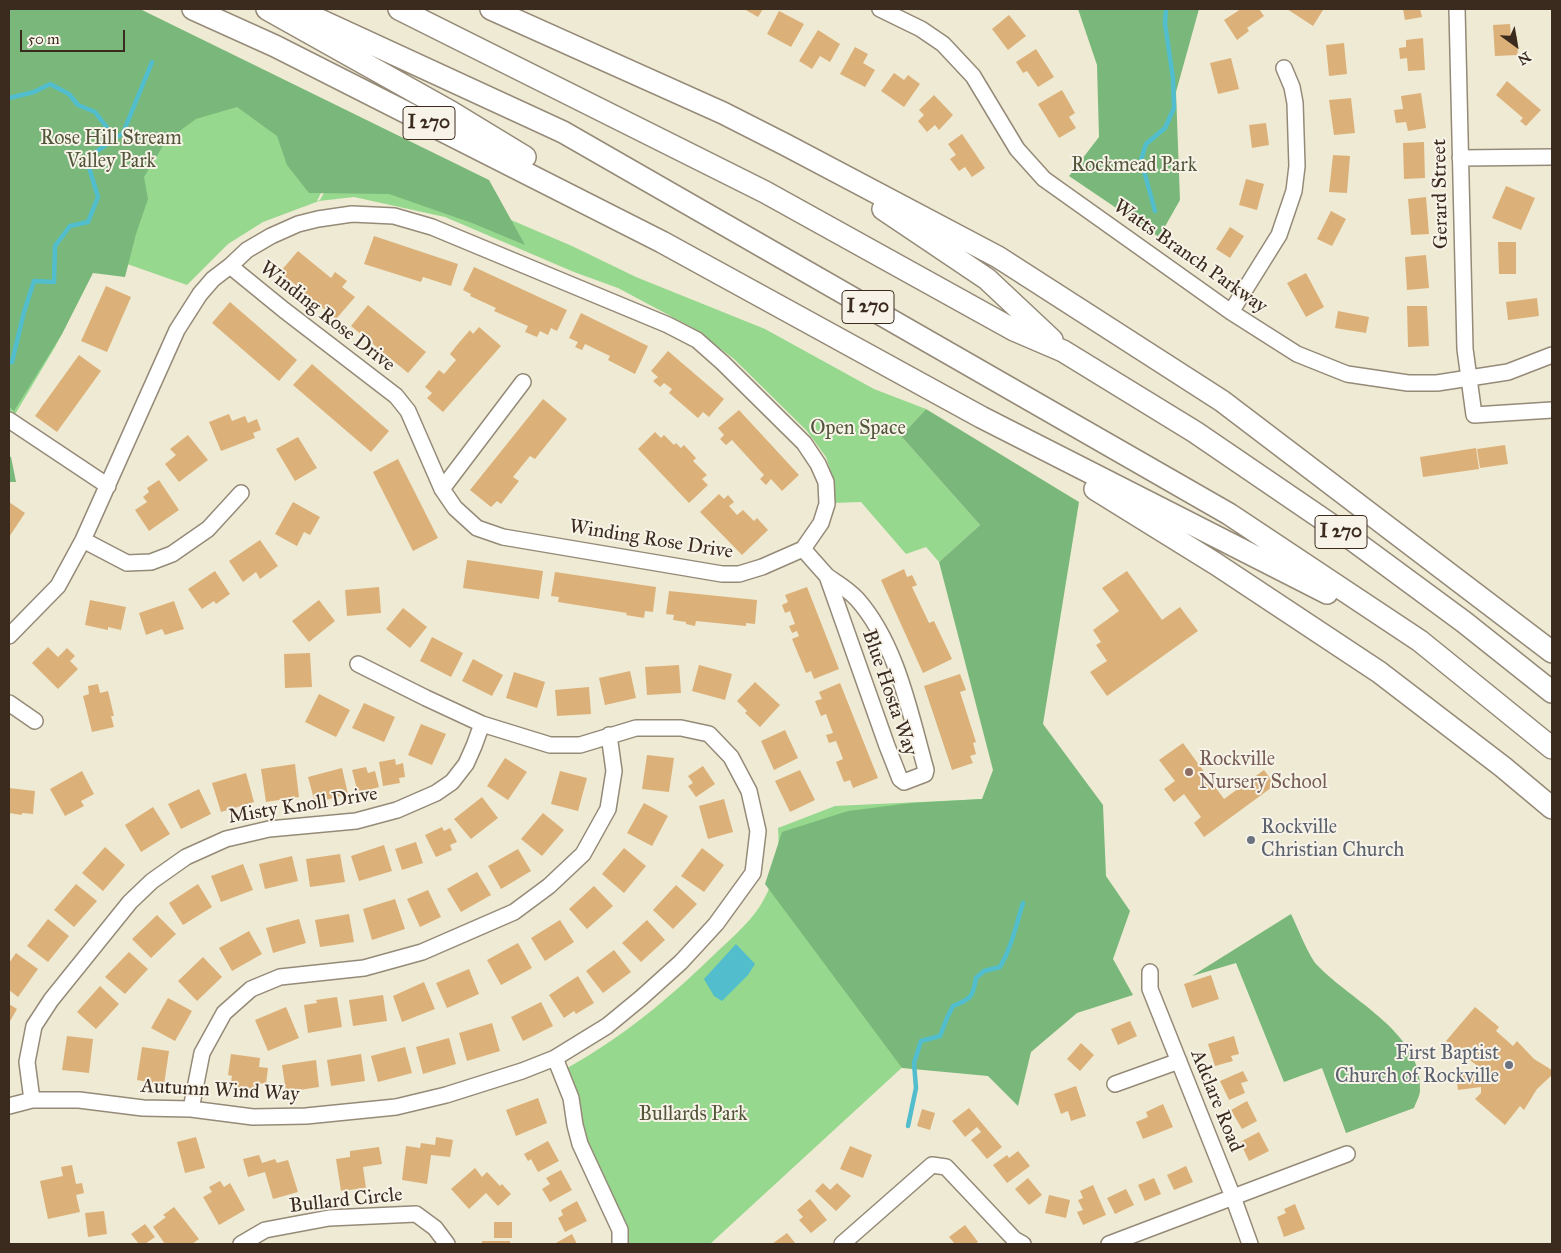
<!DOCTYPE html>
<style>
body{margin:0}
#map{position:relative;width:1561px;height:1253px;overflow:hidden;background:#efead3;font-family:"IM FELL Great Primer",serif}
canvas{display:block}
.frame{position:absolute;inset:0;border:10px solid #3b2a1e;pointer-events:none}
.north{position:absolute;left:1491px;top:20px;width:50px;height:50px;-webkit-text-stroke:4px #f7f3e8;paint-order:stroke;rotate:148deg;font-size:14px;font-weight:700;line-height:20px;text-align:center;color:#3b2a1e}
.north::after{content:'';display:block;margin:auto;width:18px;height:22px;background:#3b2a1e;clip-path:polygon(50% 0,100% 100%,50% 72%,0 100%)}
.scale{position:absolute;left:20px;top:30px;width:105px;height:22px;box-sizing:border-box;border:2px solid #3b2a1e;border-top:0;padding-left:6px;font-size:15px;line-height:18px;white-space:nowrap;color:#3b2a1e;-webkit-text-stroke:4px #f7f3e8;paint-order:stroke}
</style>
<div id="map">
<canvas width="1561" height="1253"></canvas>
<div class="frame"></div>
<div class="north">N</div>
<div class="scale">50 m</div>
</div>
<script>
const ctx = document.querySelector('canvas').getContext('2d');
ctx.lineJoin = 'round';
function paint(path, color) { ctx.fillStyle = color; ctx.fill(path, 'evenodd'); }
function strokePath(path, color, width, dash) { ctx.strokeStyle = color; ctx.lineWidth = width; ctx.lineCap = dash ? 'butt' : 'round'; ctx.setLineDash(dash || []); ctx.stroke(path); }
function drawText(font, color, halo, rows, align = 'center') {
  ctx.font = font + ' "IM FELL Great Primer",serif'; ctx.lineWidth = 4; ctx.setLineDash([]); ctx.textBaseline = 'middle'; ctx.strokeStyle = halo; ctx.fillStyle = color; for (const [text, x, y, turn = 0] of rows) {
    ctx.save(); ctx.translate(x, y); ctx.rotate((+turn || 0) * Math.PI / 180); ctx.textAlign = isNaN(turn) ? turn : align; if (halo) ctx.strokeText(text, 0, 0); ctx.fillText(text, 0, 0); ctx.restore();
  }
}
paint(new Path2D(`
 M9,9l334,139 -26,53 3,-1 27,-50 225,96 64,31 129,52 109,60 52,20 -25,27 79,89 -41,37 -13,-15 -20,7 -45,-52 -28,1 2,-14 -3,-14 -6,-18 -19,-26 -73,-72 -41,-31 -75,-40 -44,-16 -129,-55 -91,-20 -35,4 -56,21 -35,22 -41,41 -94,-33 -27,74 -11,21 -41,69 -5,-4z
 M983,799l-51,241 -222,204h-84l-68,-171c62,-33 112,-75 162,-124 15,-14 33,-30 43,-48 13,-22 17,-48 15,-73l57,-22z`), '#97d88f');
paint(new Path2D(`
 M9,9h131l349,171 36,65 -53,-22 -83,-29 -80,-1 -22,-28 -10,-29 -40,-29 -41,12 -30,22 -22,36 4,22 -12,35 -11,43 -32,-4 -31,61 -48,77 -5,-4z
 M1078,9h121l-23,83 4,108 -21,37 -90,-61 30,-39 -2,-72z
 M926,409l153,93 -36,222 60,81 3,71 24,35 -17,48 20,36 -56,18 -46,39 -13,54 -30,-30 -86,-8 -137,-184 17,-52 66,-21 63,-8 71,-4 11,-29 -54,-208 41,-37 -79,-89z
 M9,456l2,1 5,25h-7z
 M1291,914c6,12 18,43 26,51 34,36 106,68 103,125 0,6 -4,12 -6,18l-68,25 -24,-65 -38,14 -48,-119 -44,13z`), '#79b87a');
paint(new Path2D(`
 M736,944l19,20 -7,11 -26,26 -8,-5 -10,-17z`), '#51bdcd');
strokePath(new Path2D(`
 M9,98l25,-6 16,-8 19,10 9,11 17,7 20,26
 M1155,211l-14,-51 5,-16 19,-16 9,-20 -1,-30 -8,-54 1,-15
 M9,362h3l12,-50 10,-31 20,1 1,-36 15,-20 18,-4 10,-25 -10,-33 5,-10 30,-21 29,-71
 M908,1126l8,-38 -2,-25 7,-22 19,-5 7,-18 6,-12c18,-7 20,-9 23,-28l8,-7 16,-4c12,-21 16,-42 23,-64`), '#51bdcd', 4.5);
paint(new Path2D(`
 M744,9h19l-5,8z
 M1241,9h18l5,7 -17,12 2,3 -12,9 -13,-20z
 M1287,9h34l2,1 -10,16z
 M1403,9h17l2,8 -17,3z
 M779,11l25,13 -13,23 -24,-13z
 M1009,15l17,21 -18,14 -16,-21z
 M1510,24l1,12h6l1,19 -23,1 -2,-31z
 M818,30l22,14 -10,18 -10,-6 -8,13 -13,-8z
 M1423,38l2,32 -17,1 -1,-13 -7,1 -1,-11 7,-1v-7z
 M1344,43l3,31 -18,2 -3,-31z
 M855,47l13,7 -5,9 12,7 -10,17 -25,-13z
 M1036,49l18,28 -16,10 -11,-16 -4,2 -7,-11z
 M1231,58l8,31 -21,5 -8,-31z
 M894,73l10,7 4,-5 12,9 -16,23 -23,-16z
 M1507,81l34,29 -15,16 -6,-5 3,-3 -27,-23z
 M1062,90l13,23 -6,4 7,11 -17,10 -21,-34z
 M1421,93l5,35 -18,3 -2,-9 -10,1 -2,-13 9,-1 -2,-13z
 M934,95l19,20 -14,15 -4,-5 -8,7 -9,-11 6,-6 -5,-5z
 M1351,98l4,35 -21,2 -5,-35z
 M1266,123l3,22 -17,3 -3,-23z
 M962,134l23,34 -13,9 -7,-10 -6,4 -9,-12 6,-4 -8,-11z
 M1424,142l1,36 -21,1 -1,-36z
 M1333,155l17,1 -3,37 -18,-1z
 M1246,179l18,5 -7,26 -18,-5z
 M1506,186l29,12 -14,32 -29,-12z
 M1426,197l3,37 -18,1 -3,-36z
 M1331,211l15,8 -14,27 -15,-7z
 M1230,227l14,9 -14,22 -14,-9z
 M374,236l84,28 -7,22 -28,-9 -2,5 -57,-18z
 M1498,242h18v32h-17z
 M298,251l33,27 4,-6 12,9 -5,6 13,10 -19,22 -56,-47z
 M1426,255l3,33 -22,2 -2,-33z
 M474,267l93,43 -10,21 -6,-3 -3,7 -8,-4 -3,6 -12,-5 3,-6 -34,-15 2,-3 -26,-12 1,-2 -8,-4z
 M1306,273l18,34 -18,10 -19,-34z
 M106,286l25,11 -24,55 -26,-11z
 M1537,298l2,18 -31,4 -2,-18z
 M230,302l67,58 -18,21 -67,-58z
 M368,305l58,47 -18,21 -57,-47z
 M1407,306h20l2,40 -21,1z
 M1338,311l31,6 -3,16 -31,-5z
 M581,313l67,33 -13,28 -27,-14 2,-4 -25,-12 -3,6 -7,-3 3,-5 -9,-4z
 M479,327l22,19 -58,66 -16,-14 5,-5 -7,-6 14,-17 5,4 12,-14 -6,-6 7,-9 13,-15 3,4z
 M668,351l56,48 -15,18 -6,-5 -5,6 -29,-25 3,-4 -8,-6 -4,4 -7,-6 5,-4 -7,-6z
 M79,355l22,16 -44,61 -22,-16z
 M312,364l77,67 -18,21 -78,-67z
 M543,399l24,20 -32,40 -5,-3 -17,21 6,4 -18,23 -4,-3 -6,6 -21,-17z
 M739,410l60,65 -17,16 -11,-12 -5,6 -6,-6 4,-4 -32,-35 -6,5 -6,-6 4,-4 -6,-7z
 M229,414l3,7 13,-5 3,7 9,-4 4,11 -8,3 2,5 -34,13 -12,-29z
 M655,432l6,6 3,-3 10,10 2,-2 5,5 3,-3 12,13 -3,3 14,14 -5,4 6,6 -19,18 -51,-54z
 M188,435l20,25 -29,22 -14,-18 11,-9 -6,-6z
 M298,437l19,31 -22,13 -19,-32z
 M1505,445l3,19 -28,4 -3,-19z
 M1476,448l3,21 -56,8 -3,-20z
 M398,459l40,79 -25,13 -40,-79z
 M159,480l20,30 -30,21 -14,-21 12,-8 -4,-5 6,-5 -2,-4z
 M719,494l5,5 4,-4 6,7 -5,4 8,9 6,-5 11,11 3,-3 11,12 -26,25 -42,-43z
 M9,502l16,11 -16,24z
 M293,502l27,15 -10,18 -6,-3 -7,14 -22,-12z
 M260,540l18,26 -18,13 -4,-7 -13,10 -14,-21z
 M467,560l76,11 -4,28 -76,-11z
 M904,569l3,8 5,-2 5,10 -5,2 17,36 5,-2 18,38 -29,14 -42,-93z
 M215,571l15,23 -14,10 -2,-3 -12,8 -14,-20z
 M1127,571l35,49 18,-13 18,24 -91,65 -17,-24 17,-11 -11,-16 5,-3 -8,-12 26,-19 -17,-23z
 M555,572l101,15 -3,25 -8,-1 -1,7 -18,-3 1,-2 -69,-11 1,-5 -8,-1z
 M379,587l2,26 -34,3 -2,-26z
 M807,587l32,82 -25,10 -3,-8 -5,2 -14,-34 7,-3 -2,-5 -5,2 -3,-7 6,-2 -5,-13 -5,2 -3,-8 6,-3 -3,-7z
 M669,591l88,9 -2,24 -9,-1v3l-50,-5 -1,5 -9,-2v-2l-13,-2 1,-5 -8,-1z
 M90,600l36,7 -5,23 -13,-3v3l-23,-5z
 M319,600l16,21 -26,21 -17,-21z
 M174,601l10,28 -19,6 -3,-6 -16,6 -7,-22z
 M403,608l24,19 -17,21 -24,-19z
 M432,637l31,16 -12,24 -31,-16z
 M48,647l10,10 9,-9 8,8 -5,5 8,8 -20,20 -26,-26z
 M310,653l2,34 -27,1 -1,-34z
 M473,659l30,16 -11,21 -30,-15z
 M679,665l2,28 -34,2 -2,-28z
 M699,665l33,9 -7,26 -33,-9z
 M630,671l6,27 -31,7 -6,-27z
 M514,672l31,10 -8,26 -31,-10z
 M960,674l6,16 -6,2 16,50 -3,1 3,11 -6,2 3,7 -21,7 -28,-84z
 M755,682l25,23 -20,22 -15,-14 2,-2 -10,-10z
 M840,683l38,95 -25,10 -3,-8 -6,2 -8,-20 7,-3 -7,-18 -7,2 -3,-8 7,-2 -7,-19 -5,2 -6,-15 7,-2 -3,-7z
 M98,684l2,9 8,-2 6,25h-3l3,11 -22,5 -9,-36 6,-2 -1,-8z
 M589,687l2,27 -34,2 -2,-26z
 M319,694l31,16 -14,27 -31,-15z
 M364,703l31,14 -11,25 -32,-14z
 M421,724l25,10 -14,31 -24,-10z
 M785,730l13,28 -24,12 -13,-29z
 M1183,743l41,56 40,-29 11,15 -71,52 -10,-14 7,-6 -17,-23 -10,8 -10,-13 11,-8 -16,-21z
 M647,755l27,3 -5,34 -27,-3z
 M505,758l22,14 -19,28 -21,-14z
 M395,759l1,6 7,-2 2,14 -6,1 1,5 -17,3 -4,-24z
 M295,764l4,33 -33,5 -5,-33z
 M703,766l12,18 -19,13 -8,-11 5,-3 -5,-7z
 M366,767l2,6 7,-2 4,16 -21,6 -6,-23z
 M342,768l6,26 -33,9 -7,-26z
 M800,770l15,30 -25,12 -15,-31z
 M82,771l12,23 -13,7 3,5 -19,10 -15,-27z
 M560,771l27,7 -9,33 -27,-7z
 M246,773l8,29 -33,10 -9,-29z
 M9,788l26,3 -2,23 -11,-1v2l-13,-2z
 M199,789l12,25 -30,15 -13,-25z
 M482,797l16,21 -27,21 -17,-20z
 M724,799l9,33 -25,7 -9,-33z
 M644,803l24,13 -16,30 -25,-13z
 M153,807l17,27 -29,18 -16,-27z
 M543,813l21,17 -22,26 -21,-17z
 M442,827l2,4 6,-3 7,14 -7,3 2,5 -16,7 -11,-22z
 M416,842l7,21 -21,7 -7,-21z
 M384,845l8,26 -33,10 -8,-25z
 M105,847l20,18 -22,26 -21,-18z
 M624,848l22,18 -22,27 -22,-19z
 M702,848l22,17 -20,27 -23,-16z
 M518,849l13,22 -30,18 -13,-23z
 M340,854l5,28 -35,5 -4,-28z
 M292,856l6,25 -33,8 -6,-25z
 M243,864l10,26 -32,12 -10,-26z
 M477,872l14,23 -30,17 -14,-23z
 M76,884l21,17 -23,26 -20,-17z
 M198,884l14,23 -29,18 -14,-22z
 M676,885l21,19 -24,25 -20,-19z
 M594,886l19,20 -26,23 -18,-20z
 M428,890l13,27 -21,10 -13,-28z
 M395,899l10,30 -33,11 -9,-31z
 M349,914l5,28 -34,5 -5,-27z
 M157,915l19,19 -25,24 -19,-19z
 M48,919l21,17 -21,26 -21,-16z
 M299,919l7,24 -33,10 -7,-25z
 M560,920l14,22 -29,19 -14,-23z
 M647,920l18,20 -24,22 -19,-19z
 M249,931l13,23 -30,17 -13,-23z
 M518,943l14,25 -31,17 -14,-25z
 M614,950l17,22 -28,21 -17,-22z
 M129,952l19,17 -23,25 -20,-17z
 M16,953l22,16 -20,28 -9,-7v-27z
 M203,957l19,20 -25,24 -19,-20z
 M469,969l10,25 -32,14 -11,-25z
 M1211,975l8,24 -27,9 -8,-24z
 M578,976l16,27 -18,11 -2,-3 -10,7 -15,-23z
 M424,982l11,27 -33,13 -9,-26z
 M100,986l19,18 -23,25 -19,-17z
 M383,995l4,26 -34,5 -4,-26z
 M337,997l5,30 -34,6 -4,-28 13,-2 -1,-3z
 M168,998l24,13 -17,30 -24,-13z
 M541,1002l12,24 -30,15 -12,-24z
 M9,1004l8,5 -8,14z
 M286,1007l13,31 -31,13 -13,-31z
 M1475,1007l24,20 -3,4 17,15 4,-5 17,18 18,11v5l-15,14 -13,21 -4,-4 -15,19 -30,-26 6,-6v-6l-23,3 -2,-14 29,-4 -39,-31z
 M1130,1021l7,15 -19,9 -7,-16z
 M492,1023l8,28 -33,10 -8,-28z
 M67,1036l26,3 -4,34 -27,-3z
 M1234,1036l5,18 -8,2 2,5 -18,5 -7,-22z
 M449,1038l7,26 -33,10 -7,-27z
 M1081,1043l13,12 -14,16 -13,-12z
 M142,1047l27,4 -5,34 -27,-5z
 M405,1047l7,26 -34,9 -7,-26z
 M231,1054l29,4 -1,9 9,1 -2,16 -8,-1 -1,8 -27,-3 2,-12 -4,-1z
 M361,1054l4,27 -34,5 -4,-26z
 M316,1060l3,27 -33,5 -4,-27z
 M1243,1071l5,10 -7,2 4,10 -16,7 -9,-19z
 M1076,1086l10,30 -15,5 -3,-10 -7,3 -7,-20z
 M538,1098l9,25 -31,13 -10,-26z
 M1247,1101l10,20 -15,8 -11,-19z
 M1163,1104l10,23 -30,12 -7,-17 12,-5 -2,-5z
 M969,1108l33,39 -15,12 -16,-19 10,-8 -4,-5 -12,10 -13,-16z
 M922,1109l13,4 -5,17 -13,-4z
 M1259,1132l10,19 -20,10 -9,-19z
 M196,1137l9,31 -20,5 -8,-31z
 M436,1137l17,3 -3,17 -19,-2 -4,29 -25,-4 4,-34 14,2 1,-5 14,2z
 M548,1141l11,20 -21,11 -7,-13 -3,2 -4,-7z
 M850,1146l22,9 -9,23 -23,-9z
 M379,1147l3,17 -19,3 3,21 -25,3 -5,-32 14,-2v-6z
 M1018,1151l12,15 -23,17 -14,-18 14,-10 2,3z
 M259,1155l3,8 13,-4 2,4 11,-3 10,32 -25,7 -8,-27 -17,5 -5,-18z
 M72,1165l4,19 6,-1 2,10 -8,2 4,17 -32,7 -8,-38 23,-5 -2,-9z
 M1186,1166l7,16 -19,8 -7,-15z
 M475,1168l7,9 5,-5 13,14 2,-2 9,10 -13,12 -12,-13 -17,16 -18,-20z
 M561,1170l11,20 -22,12 -8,-13 8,-5 -4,-6z
 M1028,1178l14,17 -13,10 -14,-16z
 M1154,1178l7,16 -16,7 -7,-16z
 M220,1181l4,6 6,-4 15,27 -26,15 -16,-28 9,-5 -3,-5z
 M823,1183l7,7 7,-7 14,13 -15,15 -21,-20z
 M1093,1185l13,30 -23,10 -6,-13 6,-2 -5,-10 5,-2 -3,-7z
 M1126,1189l8,16 -19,9 -8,-16z
 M1049,1195l21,5 -4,18 -21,-5z
 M810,1199l17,21 -16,13 -12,-13 4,-3 -6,-7z
 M577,1201l10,20 -22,11 -7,-14 5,-3 -2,-5z
 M1295,1204l10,25 -21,8 -7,-20 9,-4 -2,-4z
 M174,1207l25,32 -7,5h-27l-12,-17 13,-10 -3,-2z
 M104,1211l3,23 -19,3 -3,-24z
 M494,1222h18v16h-18z
 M145,1224l10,13 -10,7h-6l-8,-10z
 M965,1225l13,17 -3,2h-20l-6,-7z
 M787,1233l9,11h-24z
 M572,1234l5,10h-23z
 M482,1241h28v3h-28z`), '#dcb179');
const minor = new Path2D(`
 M880,9l41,20 22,15 30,32 44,73 27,30 187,133 66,42 50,20 61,9h29l71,-11 44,-17
 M1457,9l8,340 9,66 78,-5
 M1460,158l92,-1
 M1231,312l48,-77 15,-44 3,-25 -2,-63 -3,-16 -8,-19
 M9,420l99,66
 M442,489l81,-107
 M83,540l44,23 24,-1 21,-8 36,-25 33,-36
 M803,549l24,27 60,170 13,33 4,3 21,-8 1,-4c-16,-57 -29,-126 -69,-171 -9,-10 -20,-16 -30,-23
 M9,636l49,-50 25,-46 94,-210 23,-36 13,-15 17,-13 17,-16 24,-14 27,-12 20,-5 34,-5 42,2 38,11 236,98 29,15 26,23 81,80 14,21 8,18 1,22 -6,19 -18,26 -41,18 -23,7h-17l-219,-37 -26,-9 -22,-20 -13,-19 -34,-78 -12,-15 -112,-86 -54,-44
 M9,703l26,18
 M1150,972v17l83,208 17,47
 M555,1058l16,40 4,27 5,19 40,86v14
 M1115,1084l64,-23
 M32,1100l-5,-38 7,-36 17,-26 79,-98 22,-21 34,-24 40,-18 43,-10 87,-8 41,-11 39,-17 16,-11 14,-18 8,-18 8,-22
 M9,1106l23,-6h47l64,8 48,1 62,8 53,-1 90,-9 50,-12 76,-24 33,-13 52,-32 34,-28 40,-36 35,-38 37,-51 5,-42 -9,-40 -18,-34 -22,-23 -28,-6h-45l-56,17h-30l-68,-21 -56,-26 -68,-34
 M191,1109l11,-56 22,-40 27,-24 29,-12 84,-9 58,-16 92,-40 35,-26 34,-32 25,-45 6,-38 -5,-36
 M241,1244l24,-14 64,-12 87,-4 19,14 12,16
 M842,1244l90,-79 14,2 68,72 9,5
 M1109,1244l238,-90`);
const highway = new Path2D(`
 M193,9l82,37 387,196 319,175 346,176
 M267,9l184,103 74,45
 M296,9l267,123 666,382 191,127 132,107
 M399,9l366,183 249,138 49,21 132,81 151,103 118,87 88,70
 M491,9l232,104 63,32 212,112 224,144 330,251
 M883,209l104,70 65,61
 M1095,489l121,75 163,108 124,95 49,41`);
strokePath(minor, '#958a78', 18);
strokePath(highway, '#958a78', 24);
strokePath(minor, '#fff', 15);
strokePath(highway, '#fff', 21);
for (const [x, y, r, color] of [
 [1189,772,5,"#8d6e63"],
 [1251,840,5,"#6b7280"],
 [1509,1065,5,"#6b7280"]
]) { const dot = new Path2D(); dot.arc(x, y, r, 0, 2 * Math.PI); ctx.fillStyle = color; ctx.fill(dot); strokePath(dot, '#f7f3e8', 2); }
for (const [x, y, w] of [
 [429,123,52],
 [868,307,52],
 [1341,532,52]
]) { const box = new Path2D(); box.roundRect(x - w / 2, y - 16.5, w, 33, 4); ctx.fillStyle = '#f7f3e8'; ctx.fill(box); strokePath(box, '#3b2a1e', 1); }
drawText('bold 19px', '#3b2a1e', null, [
 ["I 270",429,123],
 ["I 270",868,307],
 ["I 270",1341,532]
]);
drawText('20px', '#52563a', '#f7f3e8', [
 ["Rose Hill Stream",111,139],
 ["Valley Park",111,162],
 ["Rockmead Park",1134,166],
 ["Open Space",858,429],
 ["Bullards Park",693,1115]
]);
drawText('20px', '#3b2a1e', '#f7f3e8', [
 ["Gerard Street",1441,194,-91],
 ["Watts Branch Parkway",1190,257,35],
 ["Winding Rose Drive",327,317,38],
 ["Winding Rose Drive",651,540,9],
 ["Blue Hosta Way",889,693,71],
 ["Misty Knoll Drive",303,806,-9],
 ["Autumn Wind Way",220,1091,3],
 ["Adclare Road",1216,1101,68],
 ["Bullard Circle",346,1201,-6]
]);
drawText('20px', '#785e54', '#f7f3e8', [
 ["Rockville",1199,760],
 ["Nursery School",1199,783]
], 'left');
drawText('20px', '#5b616d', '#f7f3e8', [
 ["Rockville",1261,828],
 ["Christian Church",1261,851],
 ["First Baptist",1499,1054,"right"],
 ["Church of Rockville",1499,1077,"right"]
], 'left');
</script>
